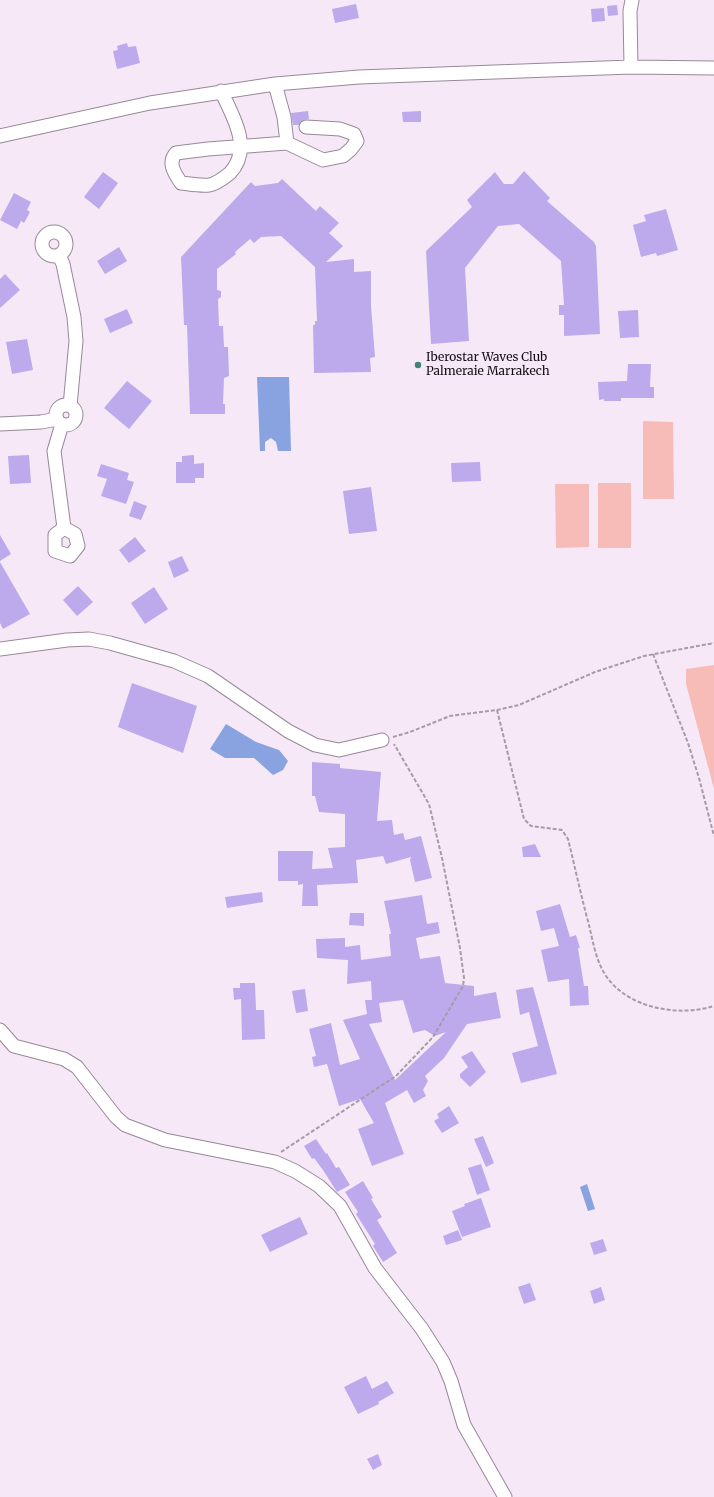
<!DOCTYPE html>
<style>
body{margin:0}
canvas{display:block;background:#f7e8f7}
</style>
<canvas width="714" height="1497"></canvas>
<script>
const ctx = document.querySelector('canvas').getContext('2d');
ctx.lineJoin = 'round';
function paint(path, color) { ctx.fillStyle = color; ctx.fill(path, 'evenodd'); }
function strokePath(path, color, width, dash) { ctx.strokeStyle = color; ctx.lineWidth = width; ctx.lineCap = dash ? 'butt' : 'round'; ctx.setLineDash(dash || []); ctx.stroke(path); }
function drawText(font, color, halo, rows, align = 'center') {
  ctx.font = font + ' Merriweather,serif'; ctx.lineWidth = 3.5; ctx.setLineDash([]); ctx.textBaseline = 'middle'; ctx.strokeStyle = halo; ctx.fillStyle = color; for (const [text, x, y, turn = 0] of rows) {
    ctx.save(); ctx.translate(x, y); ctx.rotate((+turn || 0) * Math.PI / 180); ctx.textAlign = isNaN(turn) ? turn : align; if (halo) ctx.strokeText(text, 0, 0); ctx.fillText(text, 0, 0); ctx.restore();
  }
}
paint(new Path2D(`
 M643,421l30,1 1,77h-31z
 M598,483h33v65h-33z
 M555,484h34v63l-33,1z
 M714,665v124l-28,-105v-15z`), '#f7bcb8');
paint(new Path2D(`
 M257,377h32l2,74h-13l-2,-9 -5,-4 -6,4v9h-5z
 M226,724l30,18 23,8 9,11 -5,9 -10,5 -19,-17h-29l-15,-9z
 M587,1184l8,25 -7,2 -8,-24z`), '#89a2e0');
paint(new Path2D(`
 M356,4l3,14 -24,5 -3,-14z
 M617,5l1,10 -10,1 -1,-10z
 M604,8l1,13 -13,1 -1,-13z
 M127,43l1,4 8,-1 4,17 -23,6 -4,-18 5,-1 -1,-4z
 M308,111l1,8 -6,1 -4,5h-6l-2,-12z
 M421,111v11h-18l-1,-10z
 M524,171l26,27 -3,3 47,41 2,4 4,88 -36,2v-21h-5v-10h5l-3,-44 -42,-37 -21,2 -33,42 4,73 -38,3 -5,-93 46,-44 -5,-7 28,-28 9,12h9z
 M103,172l15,11 -19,26 -15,-12z
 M282,179l34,32 4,-5 19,17 -10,10 14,13 -17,16 28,-3v13l17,-1v35l4,51 -5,1 1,14 -57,1 -1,-48h2v-4h2l-2,-54 -34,-31 -20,1 -7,6 -4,-4 -15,13 1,2 -19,15v21l4,1v6l-3,2 1,27h4l1,21h4l1,29 -5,2 -1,26h2v10h-35l-3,-89h-3l-3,-68 70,-75 4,4 23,-3z
 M14,193l17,9 -4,8 3,2 -6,11 -3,-2 -4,8 -17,-9z
 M666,209l12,41 -21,6 -1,-3 -15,4 -8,-32 13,-4 -2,-6z
 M119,247l8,14 -22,13 -8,-13z
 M5,274l15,16 -20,18v-29z
 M127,309l6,14 -23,10 -6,-14z
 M638,310l1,27 -19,1 -2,-27z
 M27,339l6,31 -21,4 -6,-32z
 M628,364h23l-1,23h4v11h-33v3h-17v-2l-5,1 -1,-18 29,-1z
 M127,381l25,20 -23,28 -25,-21z
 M29,455l2,28 -21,1 -2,-28z
 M194,455v9l10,-1v15h-9v5h-19v-21h6v-6z
 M480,462l1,19 -29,1 -1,-19z
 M101,464l28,9 -2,7 7,2 -8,22 -25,-8 6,-17 -10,-3z
 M371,487l6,44 -28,3 -6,-43z
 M134,501l13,5 -6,14 -12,-4z
 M0,535l11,19 -11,7z
 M135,537l11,14 -17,12 -10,-13z
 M182,556l7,15 -15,7 -6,-16z
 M0,562l30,52 -27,15 -3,-6z
 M78,586l15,16 -16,14 -14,-16z
 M154,587l14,22 -23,15 -14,-21z
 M132,683l65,23 -14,47 -65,-26z
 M312,762l28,2v4l41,4 -4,49 15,-1 2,15 9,-2 2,7 16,-4 11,42 -17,4 -5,-22 1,-3 -25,7 -3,-8 -27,4 2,23 -41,2 1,21h-16l1,-22 -5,1v-4h-20v-30h35l-1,18 21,-1 -5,-20 17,-1v-33l-26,-2 -4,-16h-3z
 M535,844l6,13h-18l-1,-10z
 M262,892l1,10 -36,6 -2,-11z
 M422,895l5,29 11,-2 2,11 -24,5 4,21 20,-3 5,27 29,3v10l22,-4 5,26 -34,6 -23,34 -19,18 3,5 -5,9 3,6 -12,7 -7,-13 -22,13 19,51 -32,12 -14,-37 16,-6 -14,-24 -21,7 -12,-42 -13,3 -2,-10 4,-1 -7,-27 22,-6 9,42 20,-6 -17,-39 24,-6 -2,-14h7l-1,-19 -24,3 1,-24 -31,-2 -1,-19 29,-1v9l15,-2 1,15 30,-4 -2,-22h2l-7,-33zM403,1000l10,33 12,-3 10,6 11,-4 -51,48 -26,-56 13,-2 -3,-19z
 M560,904l10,33 6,-2 4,13h-2l6,38h4l1,19 -19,1 -1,-27 -21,3 -7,-32 18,-4 -5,-18 -13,3 -5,-20z
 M350,913h14v13l-15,-1z
 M240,983h15l1,27h8l1,29 -23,1 -1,-41 -7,1 -1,-12h7z
 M533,987l24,87 -36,9 -9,-30 26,-7 -9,-34 -9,3 -4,-25z
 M305,989l3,22 -12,2 -4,-22z
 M472,1051l14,21 -16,15 -10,-10v-3l8,-7 -7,-10z
 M449,1106l10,17 -17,10 -8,-12 5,-3 -2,-4z
 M483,1136l11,27 -8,4 -12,-28z
 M316,1139l10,15 1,-1 9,15 3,-1 11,18 -13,7 -14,-22 -9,-12 -2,1 -8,-13z
 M481,1164l9,26 -13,5 -9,-27z
 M363,1181l10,17 -2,1 11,18 -5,3 20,33 -14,9 -10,-16 2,-2 -19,-30 2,-2 -13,-20z
 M481,1198l10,29 -29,10 -10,-26 13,-5 -1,-2z
 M300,1217l8,17 -38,18 -9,-17z
 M458,1230l4,10 -16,5 -3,-9z
 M603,1239l4,12 -13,4 -4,-12z
 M530,1283l6,17 -12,4 -6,-17z
 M601,1287l4,13 -11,4 -4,-13z
 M366,1376l6,13 15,-8 7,12 -16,9 1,2 -21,10 -14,-27z
 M378,1454l4,11 -9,5 -6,-11z`), '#bcaaed');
const minor = new Path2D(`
 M631,67l-1,-56 2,-11
 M275,84l9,33 3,26
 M221,91c12,25 32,58 9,82 -6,5 -14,11 -21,12 -9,1 -19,-1 -28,-2 -6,-9 -14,-20 -5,-30l32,-4 79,-6 36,17 20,-4 8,-7 6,-8 -3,-7 -14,-5 -34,-2
 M0,136l150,-33 125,-19 84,-7 272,-10 83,1
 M42 244a12 12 0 1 1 24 0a12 12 0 1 1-24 0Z
 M59,255l4,9 11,53 2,24 -6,65
 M56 415a10 10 0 1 1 20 0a10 10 0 1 1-20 0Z
 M0,424l41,-2 16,-3
 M62,424l-8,27 10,77 -9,7v16l15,5 8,-10 -3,-12 -11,-6
 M0,649l67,-9 22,-1 21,4 64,18 34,15 80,55 27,14 24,5 43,-10
 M0,1030l14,16 50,13 13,8 39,50 9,8 40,15 110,22 20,9 24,15 21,20 35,62 47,61 21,33 8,19 13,44 41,72`);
strokePath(minor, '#978997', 15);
strokePath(new Path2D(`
 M653,654l35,89 11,35 15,58
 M497,710l27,109 7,7 31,4 6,9c7,28 13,57 21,86 4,17 7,36 17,51 23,33 73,41 108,30
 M393,737l17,-5 40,-16 47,-6 22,-5 76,-33 49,-16 70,-13
 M281,1152l115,-76 37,-39 30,-51 1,-8 -4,-30 -18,-90 -13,-54 -35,-60`), '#a69ba6', 2, [4, 2]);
strokePath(minor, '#fff', 13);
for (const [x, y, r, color] of [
 [418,365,4,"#408477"]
]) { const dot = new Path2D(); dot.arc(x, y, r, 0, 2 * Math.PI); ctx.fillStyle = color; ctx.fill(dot); strokePath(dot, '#f7e8f7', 1.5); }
drawText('12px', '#130e13', '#f7e8f7', [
 ["Iberostar Waves Club",426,358],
 ["Palmeraie Marrakech",426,372]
], 'left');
</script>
